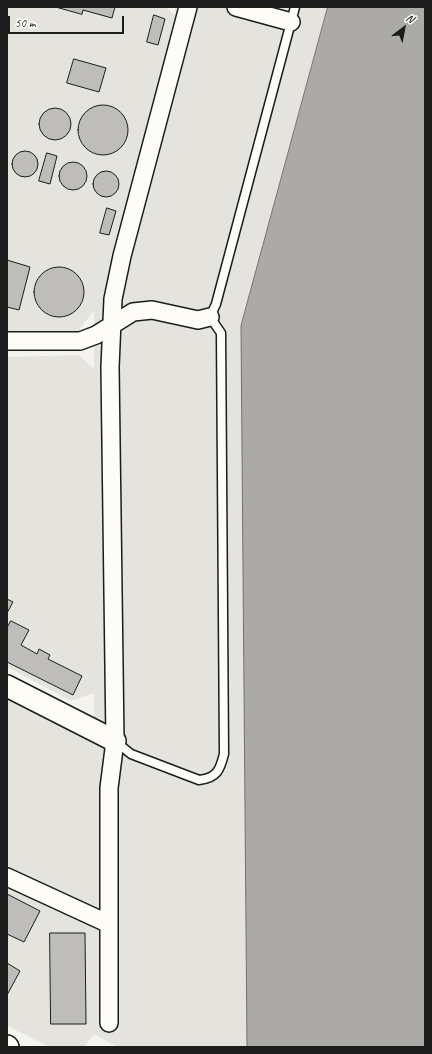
<!DOCTYPE html>
<style>
body{margin:0}
#map{position:relative;width:432px;height:1054px;overflow:hidden;background:#f4f3ee;font-family:Caveat,sans-serif}
canvas{display:block}
.frame{position:absolute;inset:0;border:8px solid #1c1c1c;pointer-events:none}
.north{position:absolute;left:384px;top:8px;width:40px;height:40px;-webkit-text-stroke:3px #fdfcf7;paint-order:stroke;rotate:32deg;font-size:11px;font-weight:700;line-height:16px;text-align:center;color:#1c1c1c}
.north::after{content:'';display:block;margin:auto;width:14px;height:18px;background:#1c1c1c;clip-path:polygon(50% 0,100% 100%,50% 72%,0 100%)}
.scale{position:absolute;left:8px;top:16px;width:116px;height:18px;box-sizing:border-box;border:2px solid #1c1c1c;border-top:0;padding-left:5px;font-size:12px;line-height:14px;white-space:nowrap;color:#1c1c1c;-webkit-text-stroke:3px #fdfcf7;paint-order:stroke}
</style>
<div id="map">
<canvas width="432" height="1054"></canvas>
<div class="frame"></div>
<div class="north">N</div>
<div class="scale">50 m</div>
</div>
<script>
const ctx = document.querySelector('canvas').getContext('2d');
ctx.lineJoin = 'round';
function paint(path, color) { ctx.fillStyle = color; ctx.fill(path, 'evenodd'); }
function strokePath(path, color, width, dash) { ctx.strokeStyle = color; ctx.lineWidth = width; ctx.lineCap = dash ? 'butt' : 'round'; ctx.setLineDash(dash || []); ctx.stroke(path); }
paint(new Path2D(`
 M7,7h159l8,8 2,-8h249v1040h-307l-24,-13 -10,13h-34l-43,-21v-331l87,48v-50l-23,8 -64,-34v-310l72,-2 15,14v-58l-16,20 -71,1z`), '#e4e3de');
const water = new Path2D(`
 M328,7h97v1040h-178l-6,-721z`);
paint(water, '#abaaa6');
strokePath(water, '#72716f', 1);
const building = new Path2D(`
 M56,7h59l-3,11 -29,-8 -1,4z
 M154,15l11,4 -7,26 -11,-3z
 M74,59l32,9 -7,24 -32,-9z
 M78 130a25 25 0 1 1 50 0a25 25 0 1 1-50 0Z
 M39 124a16 16 0 1 1 32 0a16 16 0 1 1-32 0Z
 M12 164a13 13 0 1 1 26 0a13 13 0 1 1-26 0Z
 M47,153l10,3 -7,28 -11,-3z
 M59 176a14 14 0 1 1 28 0a14 14 0 1 1-28 0Z
 M93 184a13 13 0 1 1 26 0a13 13 0 1 1-26 0Z
 M107,208l9,3 -7,24 -9,-2z
 M7,260l23,7 -11,43 -12,-3z
 M34 292a25 25 0 1 1 50 0a25 25 0 1 1-50 0Z
 M7,599l6,3 -6,11z
 M11,621l18,9 -8,15 16,9 2,-5 11,6 -2,4 34,17 -9,19 -66,-33v-34z
 M7,894l33,17 -16,31 -17,-8z
 M50,933h35l1,91h-35z
 M7,963l13,8 -13,24z`);
paint(building, '#bebdba');
strokePath(building, '#1c1c1c', 1);
const service = new Path2D(`
 M115,741l16,13 68,26c18,-2 21,-10 25,-26l-3,-421 -11,-16 6,-13 79,-297`);
const minor = new Path2D(`
 M236,7l55,15
 M7,341h73l16,-6 37,-23 19,-2 46,10 12,-3
 M7,877l102,47
 M109,1023v-235l6,-47 -5,-374 3,-68 9,-43 66,-249`);
const tertiary = new Path2D(`
 M7,686l108,55
 M7,1046l1,1`);
strokePath(service, '#1c1c1c', 11);
strokePath(minor, '#1c1c1c', 20);
strokePath(tertiary, '#1c1c1c', 24);
strokePath(service, '#fdfcf7', 8);
strokePath(minor, '#fdfcf7', 17);
strokePath(tertiary, '#fdfcf7', 21);
</script>
